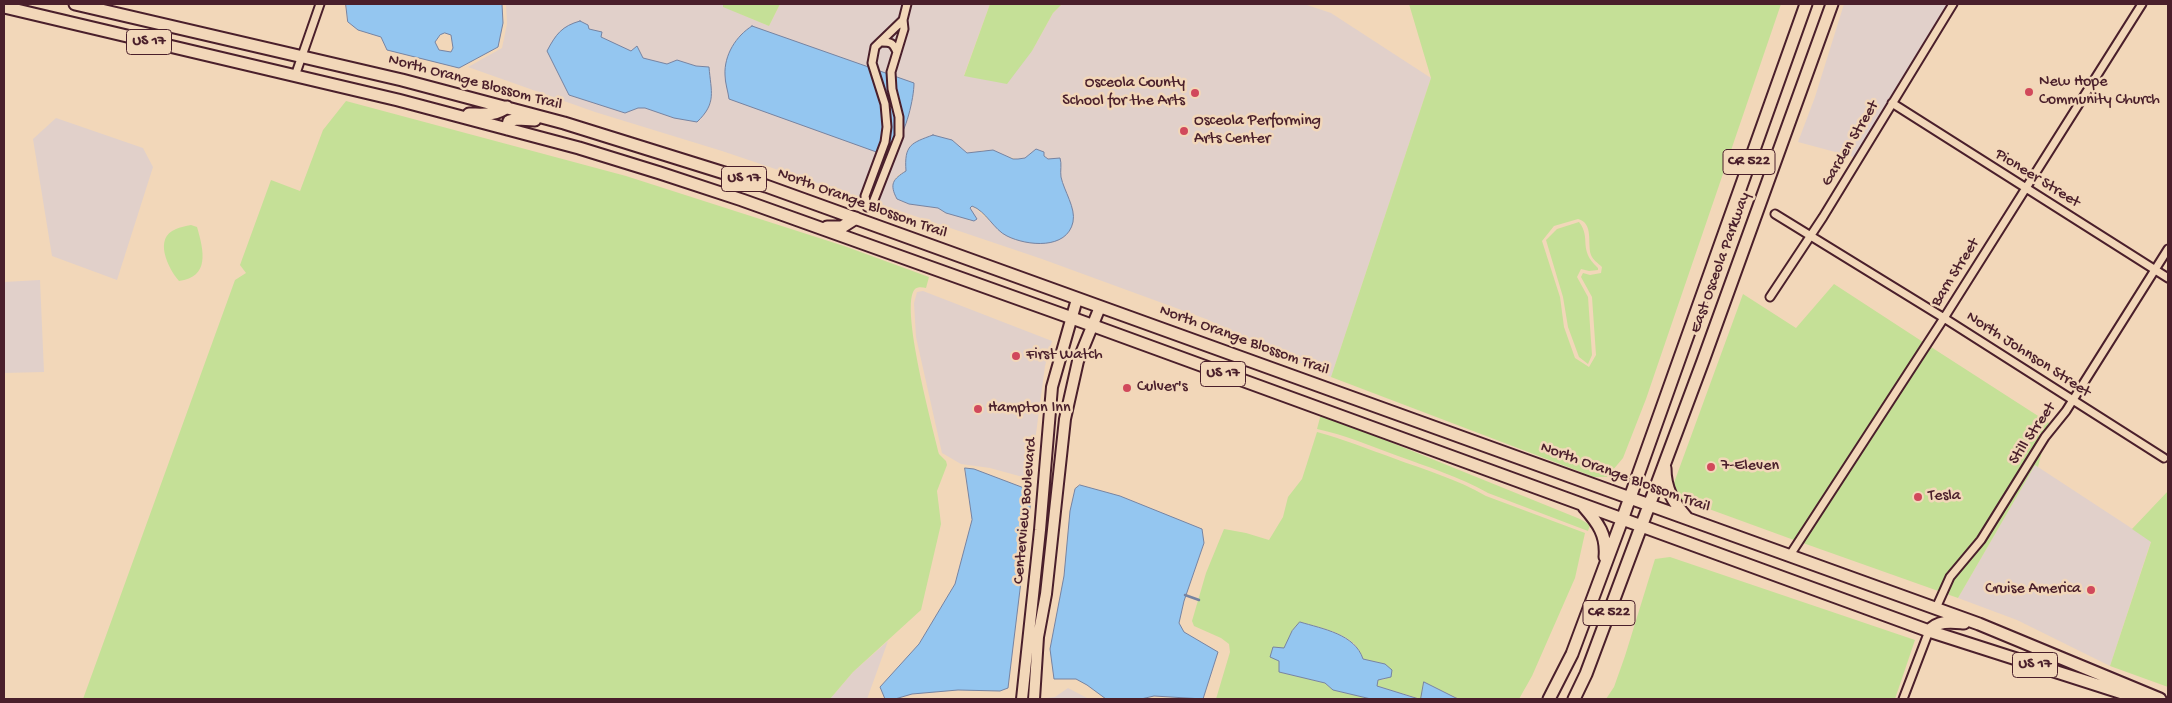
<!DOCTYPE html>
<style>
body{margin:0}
#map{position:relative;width:2172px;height:703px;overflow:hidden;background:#f2d7b9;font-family:"Gochi Hand",sans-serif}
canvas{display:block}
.frame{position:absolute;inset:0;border:5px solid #4a1f2b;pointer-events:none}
</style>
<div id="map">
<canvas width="2172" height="703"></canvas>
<div class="frame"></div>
</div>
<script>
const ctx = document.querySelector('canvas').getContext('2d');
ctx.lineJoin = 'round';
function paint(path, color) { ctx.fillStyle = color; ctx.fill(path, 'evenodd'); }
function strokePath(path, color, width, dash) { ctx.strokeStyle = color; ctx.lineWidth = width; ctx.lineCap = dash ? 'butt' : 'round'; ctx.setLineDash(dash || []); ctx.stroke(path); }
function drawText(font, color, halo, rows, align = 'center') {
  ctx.font = font + ' "Gochi Hand",sans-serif'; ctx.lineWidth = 5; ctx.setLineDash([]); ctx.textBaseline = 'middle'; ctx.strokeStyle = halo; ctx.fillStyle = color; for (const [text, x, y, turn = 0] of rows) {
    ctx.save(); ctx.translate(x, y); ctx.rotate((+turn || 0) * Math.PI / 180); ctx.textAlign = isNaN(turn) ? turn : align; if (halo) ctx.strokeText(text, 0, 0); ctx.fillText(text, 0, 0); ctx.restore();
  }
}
paint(new Path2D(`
 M506,4h217l1,3 45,19 11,-22h210l-26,71 68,-24 21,-38 9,-9h242l27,9 100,65 -100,299 -125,-58 -164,-60 -320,-108 -127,-39 -127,-45 34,-19 5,-24zM588,25l1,4 27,17 15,5 6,-5 6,12 24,6 10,-4 19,6 13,1 2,36 -37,15 -29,-10h-7l-13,5 -56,-18 -9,-22zM952,140l15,13 6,1 10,-4 35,9 7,-1 11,-9 12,10 13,3 -1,12 14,47 -38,21 -8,1 -21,-7 -35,-30 -2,2 2,5 -2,8 -7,-4 -17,-4 -8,-5 -29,-4 -12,-5 -4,-13 1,-6 4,-5 8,-4 -1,-11 3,-11z
 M1844,4h103l-93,153 -56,-15 17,-45z
 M56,118l87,30 10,19 -36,113 -65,-24 -19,-117z
 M40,280l4,92 -40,1v-91z
 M923,291l129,50 -7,25 -15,113 -40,-11 -29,-4 -19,-11 -26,-116 -2,-34 3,-11z
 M2035,465l116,76 -41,125 -93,-46 -59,-22z
 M888,641l-21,58h-37l23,-27z
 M1068,688l21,11h-51l17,-2z`), '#e1d0ca');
paint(new Path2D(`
 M723,4h57l-11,22 -46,-19z
 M990,4h72l-9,9 -21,38 -25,33 -43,-8z
 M1409,4h372l-135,395 -23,59 -16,19h-13l-263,-100 100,-299zM1578,219c16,4 9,24 13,36 2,5 7,8 11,12l-1,6 -11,2 -7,-2 -2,4 11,20 4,58 -7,12 -14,-9 -11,-31 -4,-30 -18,-56 12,-15z
 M346,101l280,75 218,70 85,31 -3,11c-4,-1 -9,-1 -11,1 -16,16 18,139 24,165l7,7 1,4 -10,26 4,33 -20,86 -68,62 -23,27h-747l152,-419 11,-7 -6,-8 31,-85 29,11 23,-61z
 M1579,222c13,17 -2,27 19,46v2l-9,1 -8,-2 -4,8 11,20 4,58 -4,9 -9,-7 -11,-30 -5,-30 -17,-57 11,-11z
 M191,225l6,2c7,24 13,50 -18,54 -11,-13 -26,-43 -3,-52 4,-2 10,-3 15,-4z
 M1834,284l89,58 -129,198 -118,-43 -4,-7 3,-10 68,-186 53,34z
 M1931,347l118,76 -11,44 -3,-2 -77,133 -155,-55z
 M1321,414l259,105 10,6 -2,6 -100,-38c-28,-16 -60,-26 -90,-37 -27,-10 -53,-21 -81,-27z
 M1317,432c26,7 51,17 76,26 32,12 64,21 93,38l99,37 -10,45 -43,98 -13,23h-60l-35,-17 -3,17 -44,-13 1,-6 8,-1 -1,-15 -22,-5c-7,-26 -40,-30 -63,-37l-8,9 -8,18 -11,-2 7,14 -1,11 46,11 8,7 38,9h-155l14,-47 -1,-8 -8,-6 -27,-12 -2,-5 14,-48 18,-44 22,4 23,7 14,-23 5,-20 14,-18z
 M2168,491v196l-58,-21 41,-124 -19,-13z
 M1670,557l245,83 -20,59h-289l8,-12 11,-31 30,-97z`), '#c5e097');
const water = new Path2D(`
 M346,4h156l1,19 -5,24 -39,21 -72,-18 -6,-13 -23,-7 -10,-8zM445,33l6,2 2,13 -2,4 -12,-2 -4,-8 5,-7z
 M580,21l8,4 1,4 13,3 -1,5 30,14 6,-5 6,12 24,6 10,-4 19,6 13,1c2,25 8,36 -12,55l-23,-4 -29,-10h-7l-13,5 -56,-18 -22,-44c9,-17 15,-25 33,-30z
 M752,26l162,57c0,15 -8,50 -19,61 -3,4 -9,7 -13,10l-153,-55c-1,-8 -4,-16 -4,-24 -1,-20 11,-39 27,-49z
 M933,135l19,5 15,13 26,-3 20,9h5l7,-1 11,-9 8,3v4l4,3 12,-1c2,6 0,13 1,19 3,14 15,31 12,45 -6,28 -46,24 -66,14 -13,-6 -21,-25 -35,-30l-2,2 7,11 -3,2 -28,-8 -8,-5 -29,-4 -12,-5c-8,-15 -4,-20 9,-28 -2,-26 5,-28 27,-36z
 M965,468l9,1 58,22 -24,197 -8,3 -42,-1 -46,4 -17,5h-10l-5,-12 39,-43 36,-60 17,-64z
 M1080,485l40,11 82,33 2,14 -20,58 -5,22 5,9 34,20 -15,47 -49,-3 -13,3h-35l-19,-14 -11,-6h-22l-4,-30 14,-73 6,-65 5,-22z
 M1300,622c23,7 55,12 63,37l22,5 7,6 -1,7 -13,3 -1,6 42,13h-48l-38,-9 -8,-7 -46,-11v-11l-9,-4 3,-10 11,1 8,-17z
 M1424,682l32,16 3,1h-38z`);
paint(water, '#94c6f0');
strokePath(water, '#7683a1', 1);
strokePath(new Path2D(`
 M1185,595l14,5`), '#7683a1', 2.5);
const street = new Path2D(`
 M903,20l-28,27 -3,16 13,41 2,23 -2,15 -20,54 2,11 5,-2 27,-69v-19l-7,-28 -1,-17 13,-43 -1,-9 4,-16
 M882,42c9,0 11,1 15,10
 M295,76l25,-72
 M1892,103l276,175
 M1775,214l169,104 220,140
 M1770,297l53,-80 130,-213
 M1790,555l154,-237 198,-314
 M1936,608l14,-31 31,-37 64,-103 21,-26 102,-162
 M1903,699l26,-68`);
const secondary = new Path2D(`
 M1022,699l18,-169 12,-143 25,-88
 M1034,699l4,-62 8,-43 19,-175 13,-58 22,-54`);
const primary = new Path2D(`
 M75,4l327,76 162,43 202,63 1213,438 181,75
 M4,7l394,93 181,48 81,25 82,27 330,118 857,313 212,68
 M469,114c14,0 26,2 38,-7
 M507,129l2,-8 8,-2 18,1
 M827,227h15l14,-9
 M1665,468c0,21 8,34 22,50
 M1584,507c14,16 23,28 21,50
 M1929,631c10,-11 22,-9 35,-8
 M1549,699l23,-45 50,-134 184,-516
 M1574,699l12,-25 117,-313 129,-357`);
strokePath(street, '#4a1f2b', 11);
strokePath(secondary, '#4a1f2b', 14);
strokePath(primary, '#4a1f2b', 15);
strokePath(street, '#f2d7b9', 7);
strokePath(secondary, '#f2d7b9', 10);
strokePath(primary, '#f2d7b9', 11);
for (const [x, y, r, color] of [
 [2029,92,5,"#d1495b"],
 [1195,93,5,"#d1495b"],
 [1184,131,5,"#d1495b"],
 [1016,356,5,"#d1495b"],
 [1127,388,5,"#d1495b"],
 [978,409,5,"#d1495b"],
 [1711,467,5,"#d1495b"],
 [1918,497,5,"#d1495b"],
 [2091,590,5,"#d1495b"]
]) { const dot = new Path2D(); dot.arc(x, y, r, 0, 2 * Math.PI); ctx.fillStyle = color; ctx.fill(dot); strokePath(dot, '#f2d7b9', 2); }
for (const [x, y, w] of [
 [149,42,45],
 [1749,162,52],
 [744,179,45],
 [1223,374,45],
 [1609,613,52],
 [2035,665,45]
]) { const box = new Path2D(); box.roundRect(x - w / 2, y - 12.5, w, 25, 4); ctx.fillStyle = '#f2d7b9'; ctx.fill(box); strokePath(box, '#4a1f2b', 1); }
drawText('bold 15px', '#4a1f2b', null, [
 ["US 17",149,42],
 ["CR 522",1749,162],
 ["US 17",744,179],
 ["US 17",1223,374],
 ["CR 522",1609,613],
 ["US 17",2035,665]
]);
drawText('16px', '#4a1f2b', '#f2d7b9', [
 ["North Orange Blossom Trail",475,83,15],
 ["Garden Street",1851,144,-59],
 ["Pioneer Street",2037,179,32],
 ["North Orange Blossom Trail",862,204,20],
 ["East Osceola Parkway",1721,263,-70],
 ["Barn Street",1956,273,-58],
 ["North Orange Blossom Trail",1244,341,20],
 ["North Johnson Street",2028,355,33],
 ["Still Street",2033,434,-56],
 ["North Orange Blossom Trail",1625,478,20],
 ["Centerview Boulevard",1026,511,-85]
]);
drawText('16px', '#4a1f2b', '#f2d7b9', [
 ["New Hope",2039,83],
 ["Community Church",2039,101],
 ["Osceola County",1185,84,"right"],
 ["School for the Arts",1185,102,"right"],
 ["Osceola Performing",1194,122],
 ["Arts Center",1194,140],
 ["First Watch",1026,356],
 ["Culver's",1137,388],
 ["Hampton Inn",988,409],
 ["7-Eleven",1721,467],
 ["Tesla",1928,497],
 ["Cruise America",2081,590,"right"]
], 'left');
</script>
